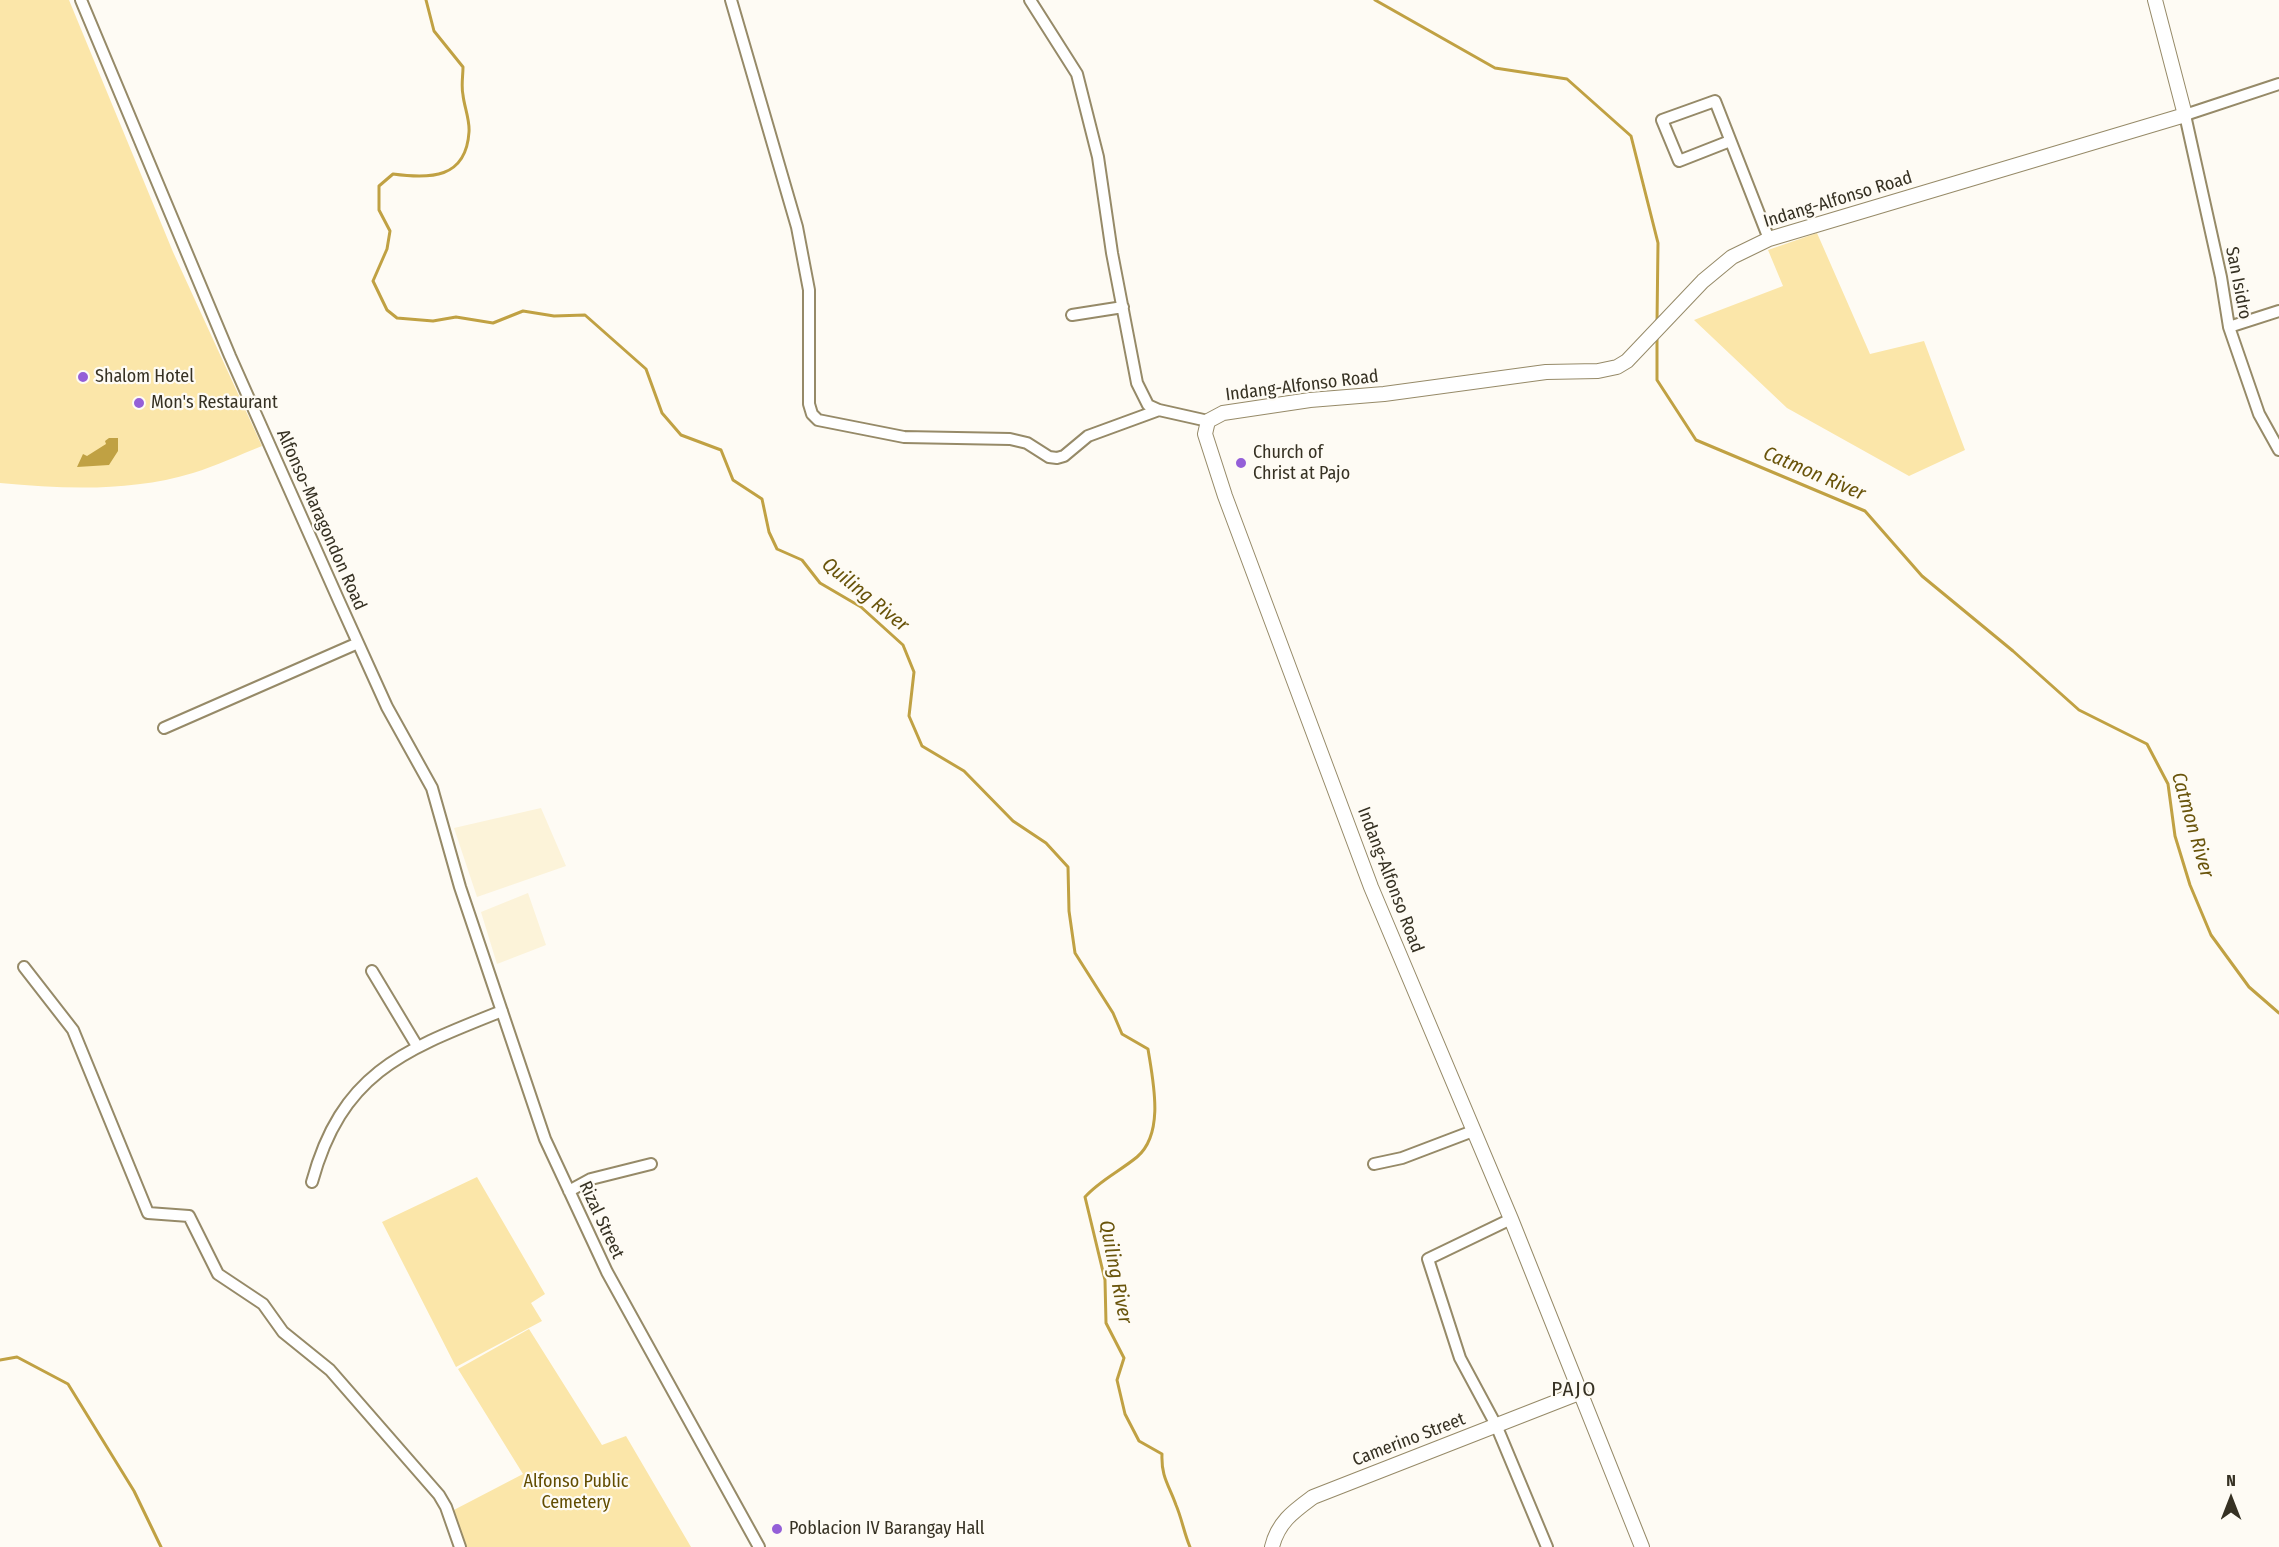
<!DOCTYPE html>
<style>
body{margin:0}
#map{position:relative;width:2279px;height:1547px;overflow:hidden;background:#fefbf4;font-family:"Fira Sans Condensed",sans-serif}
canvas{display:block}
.north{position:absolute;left:2201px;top:1469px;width:60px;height:60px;-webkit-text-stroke:4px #fefbf4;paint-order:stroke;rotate:0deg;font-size:16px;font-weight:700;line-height:24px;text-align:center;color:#363123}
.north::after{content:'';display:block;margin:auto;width:21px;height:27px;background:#363123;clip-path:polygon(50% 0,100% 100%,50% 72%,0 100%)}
</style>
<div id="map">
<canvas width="2279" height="1547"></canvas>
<div class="north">N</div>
</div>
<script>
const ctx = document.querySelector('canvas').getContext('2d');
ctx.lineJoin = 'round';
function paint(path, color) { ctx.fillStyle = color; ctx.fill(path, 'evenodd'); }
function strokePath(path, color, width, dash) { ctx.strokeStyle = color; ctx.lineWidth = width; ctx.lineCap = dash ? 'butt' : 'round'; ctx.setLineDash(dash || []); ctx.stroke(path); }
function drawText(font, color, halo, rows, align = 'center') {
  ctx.font = font + ' "Fira Sans Condensed",sans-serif'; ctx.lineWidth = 4.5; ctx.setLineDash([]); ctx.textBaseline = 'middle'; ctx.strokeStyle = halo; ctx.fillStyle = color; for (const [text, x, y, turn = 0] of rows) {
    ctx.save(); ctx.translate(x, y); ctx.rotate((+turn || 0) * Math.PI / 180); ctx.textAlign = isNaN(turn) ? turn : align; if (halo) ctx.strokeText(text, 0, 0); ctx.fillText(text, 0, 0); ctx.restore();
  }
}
paint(new Path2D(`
 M541,808l25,58 -89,31 -23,-69z
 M528,893l18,52 -49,19 -16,-52z`), '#fcf3d9');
paint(new Path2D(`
 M0,0h69l104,252 89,194c-23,9 -46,20 -69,27 -63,19 -128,16 -193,10z
 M1817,233l53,121 54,-13 41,109 -56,26 -122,-68 -93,-88 89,-34 -15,-36z
 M477,1177l68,117 -14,9 11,18 -86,46 -74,-145z
 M529,1329l73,116 24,-9 65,111h-226l-15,-35 73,-38 -65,-105z`), '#fbe6a9');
paint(new Path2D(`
 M109,438h9v13l-9,14 -32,2 6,-13 4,2 19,-12 -1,-3z`), '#c0a143');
strokePath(new Path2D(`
 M426,0l8,31 29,36c0,9 -2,19 0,28 1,11 7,25 6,37 -3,47 -39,47 -76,42l-14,12v24l11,21 -3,18 -14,32 14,29 10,8 36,3 23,-4 37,6 30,-12 31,5 31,-1 61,54 16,44 19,22 40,15 12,30 29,19 7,33 8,17 25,11 18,23 41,24 42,38 11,27 -5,44 13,30 42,25 49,50 33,22 22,24 1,44 6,42 38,60 9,21 26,15c5,32 17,84 -11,108 -17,14 -38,24 -52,40l20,83 1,43 18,35 -7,22 8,34 14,27 23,13c-1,23 7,31 14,51 6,14 8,28 14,42
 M1375,0l120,68 72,11 64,57 27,107 -1,79
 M1657,335v45l39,60 169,71 57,65 91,75 66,59 68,34 21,40 7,52 15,49 21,50 38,52 30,26
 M0,1360l17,-3 51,27 66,107 27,56`), '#c0a143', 3);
const minor = new Path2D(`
 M81,0l149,356 109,245 48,106 45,81 28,99 85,252 62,133 152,275
 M731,0l66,227 12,63v114l3,10 6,6 86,17 106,2 17,4 22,14 8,1 7,-2 24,-20 71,-26
 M1030,0l47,74 21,83 14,96 25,130 11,22 11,5 49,11
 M2279,84l-94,31 36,162 8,50 30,87 20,36
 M1730,141l-51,20 -17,-41 53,-19 54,138
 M1072,315l51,-8
 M2229,327l50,-16
 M164,728l194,-85
 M24,967l49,63 75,183 41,3 29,58 45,30 20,28 47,38 109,125 7,12 14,40
 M372,971l45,75
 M1374,1164l28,-6 71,-27
 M312,1182c30,-110 92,-132 190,-171
 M569,1191l22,-12 60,-15
 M1511,1219l-83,40 32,99 36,67 51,122`);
const major = new Path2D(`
 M1272,1547c6,-25 22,-36 41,-50l266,-104
 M1642,1547l-131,-328 -140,-332 -146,-391 -20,-62 3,-13 15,-8 87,-13 74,-6 162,-22 52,-1 19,-4 10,-6 76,-80 29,-24 37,-18 416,-124 -30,-115`);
strokePath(minor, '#968a68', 14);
strokePath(major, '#968a68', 16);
strokePath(minor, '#fff', 10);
strokePath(major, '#fff', 14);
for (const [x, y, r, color] of [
 [83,377,6,"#945fd8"],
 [139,403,6,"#945fd8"],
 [1241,463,6,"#945fd8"],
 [777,1529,6,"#945fd8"]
]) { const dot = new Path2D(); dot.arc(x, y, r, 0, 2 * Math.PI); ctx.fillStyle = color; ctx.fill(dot); strokePath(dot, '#fefbf4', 2); }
drawText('18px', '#363123', '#fefbf4', [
 ["Indang-Alfonso Road",1838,200,-17],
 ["San Isidro",2238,283,79],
 ["Indang-Alfonso Road",1302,386,-7],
 ["Alfonso-Maragondon Road",321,520,66],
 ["Indang-Alfonso Road",1390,880,69],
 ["Rizal Street",601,1220,65],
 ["Camerino Street",1409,1440,-21]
]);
drawText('18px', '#363123', '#fefbf4', [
 ["Shalom Hotel",95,377],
 ["Mon's Restaurant",151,403],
 ["Church of",1253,453],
 ["Christ at Pajo",1253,474],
 ["Poblacion IV Barangay Hall",789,1529]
], 'left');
drawText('18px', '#614c00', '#fefbf4', [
 ["Alfonso Public",576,1482],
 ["Cemetery",576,1503]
]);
drawText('italic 20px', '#69540b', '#fefbf4', [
 ["Catmon River",1814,474,23],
 ["Quiling River",865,595,39],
 ["Catmon River",2192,825,74],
 ["Quiling River",1115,1272,79]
]);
ctx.letterSpacing = '1.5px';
drawText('21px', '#363123', '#fefbf4', [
 ["PAJO",1574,1390]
]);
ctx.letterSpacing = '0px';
</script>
